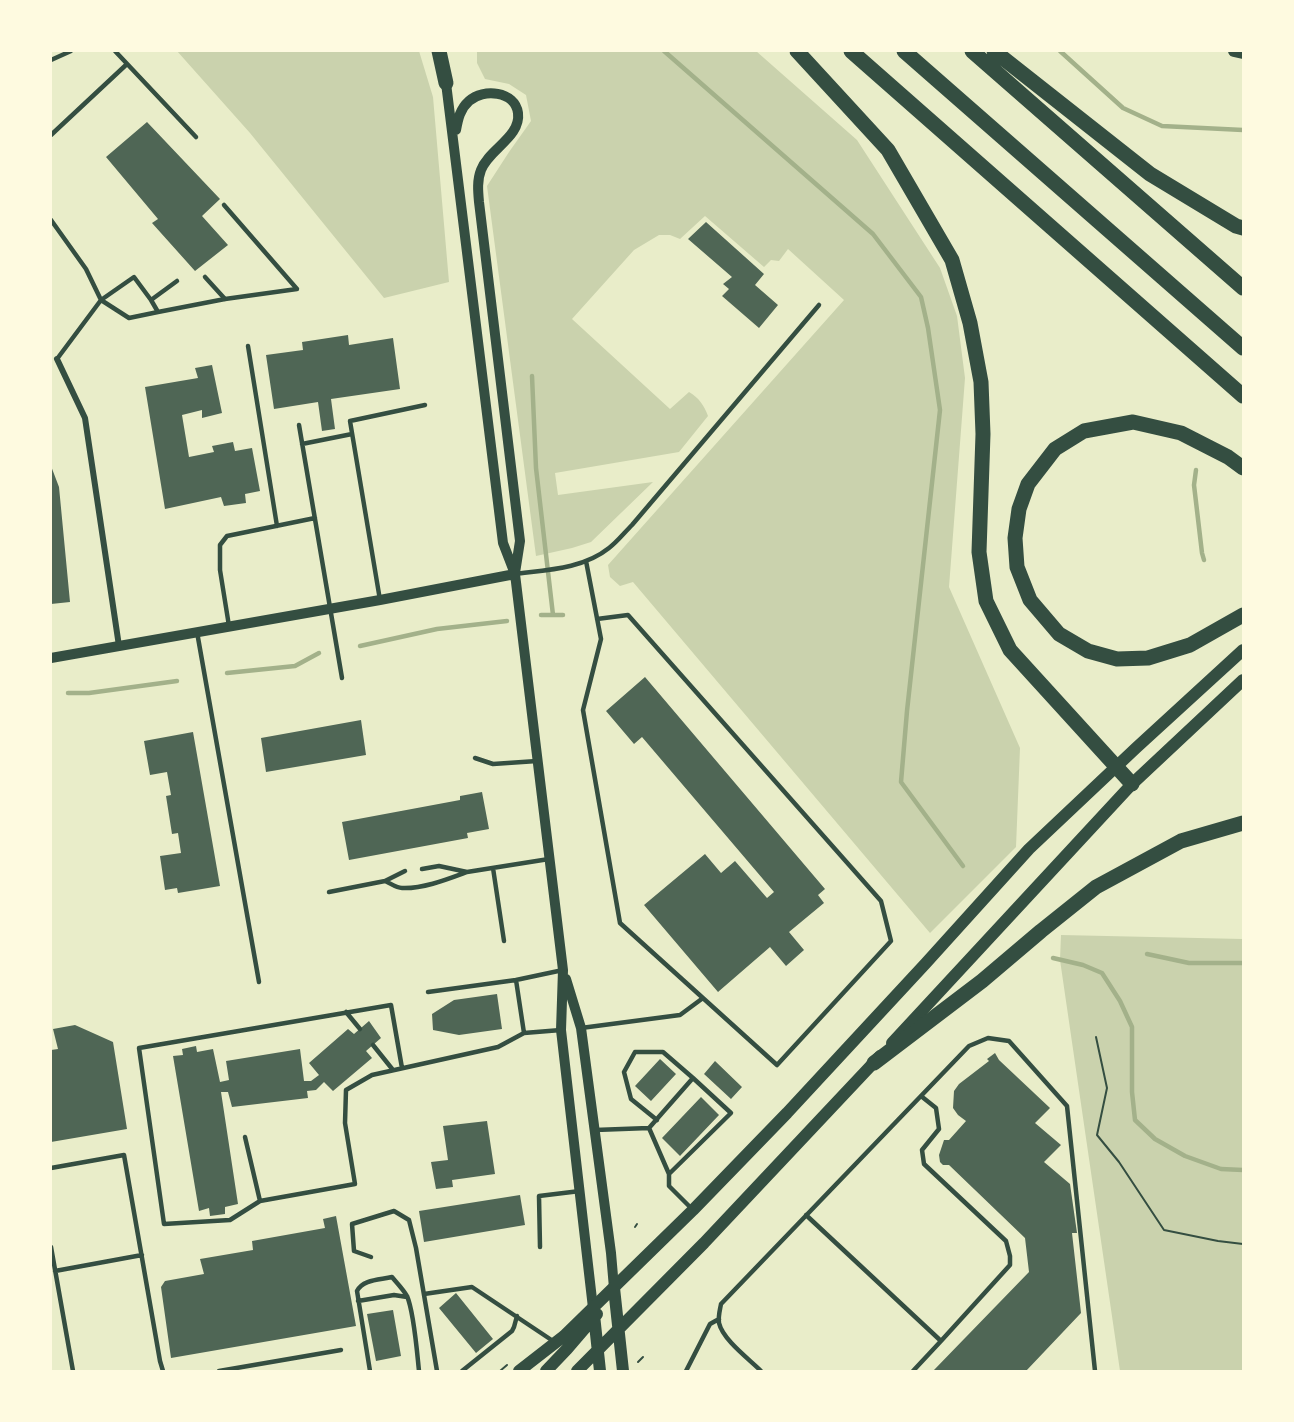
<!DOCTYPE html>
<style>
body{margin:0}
#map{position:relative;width:1294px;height:1422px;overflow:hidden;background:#e9edc9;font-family:Figtree,sans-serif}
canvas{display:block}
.frame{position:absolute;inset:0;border:52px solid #fefae0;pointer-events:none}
</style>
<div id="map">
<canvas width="1294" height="1422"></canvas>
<div class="frame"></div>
</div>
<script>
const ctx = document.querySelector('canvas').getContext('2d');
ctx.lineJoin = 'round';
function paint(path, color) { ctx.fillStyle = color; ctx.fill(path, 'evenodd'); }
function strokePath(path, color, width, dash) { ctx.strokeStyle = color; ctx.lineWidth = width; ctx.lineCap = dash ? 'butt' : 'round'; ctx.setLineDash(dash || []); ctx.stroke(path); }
paint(new Path2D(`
 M177,51h242l14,46 16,185 -65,16 -134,-165z
 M477,51h279l101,89 83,128 17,48 8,62 -16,209 71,161 -4,99 -86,86 -297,-351 -13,4 -10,-9 -2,-12 236,-265 -56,-51 -9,12 -8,-1 -7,7 -59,-51 -25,23 -10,-4h-11l-25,15 -62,69 98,90 19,-17c10,6 15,13 19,24l-29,36 -124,21 3,22 95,-13 -62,60 -19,6 -36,8 -49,-370 22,-34 22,-31 -5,-26 -17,-11 -24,-5 -8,-16z
 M1061,935l182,4v432h-123l-60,-411z`), '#cad2ad');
strokePath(new Path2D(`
 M664,51l209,183 48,63 7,31 12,82 -33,301 -6,71 62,84
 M1060,51l63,57 39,18 81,4
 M532,376l4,92 17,147
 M1196,470l-2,15 8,68 2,7
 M541,615h22
 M360,646l77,-17 70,-8
 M227,673l68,-7 24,-13
 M68,693h21l88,-12
 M1147,954l42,9h54
 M1053,958l30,7 19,8 18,28 12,26v65l3,28 20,19 30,17 36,13 22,1`), '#a3b18a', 4.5);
paint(new Path2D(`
 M147,122l73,77 -18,17 26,29 -33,26 -43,-48 6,-4 -52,-62z
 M706,222l58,52 -9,11 23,20 -19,23 -37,-32 7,-7 -6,-5 9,-7 -44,-38z
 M348,335l1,10 44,-7 7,51 -69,10 4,30 -13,2 -4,-29 -44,7 -8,-54 37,-5 -1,-8z
 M212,365l10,48 -20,5v-8l-20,5 7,42 25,-5 -2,-6 21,-4 2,9 17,-3 8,43 -15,3 1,9 -22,3 -3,-9 -56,12 -20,-122 53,-9 -3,-10z
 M51,466l8,21 11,115 -19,2z
 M645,677l180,212 -7,6 6,8 -35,29 15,18 -18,16 -16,-19 -52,45 -74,-87 61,-51 16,19 14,-12 32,37 7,-6 -132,-155 -8,7 -28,-33z
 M361,720l5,35 -100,17 -5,-34z
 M193,732l27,154 -42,7 -1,-5 -12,2 -5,-34 21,-3 -3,-20 -6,1 -6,-38 5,-1 -4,-23 -17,3 -6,-34z
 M482,792l7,37 -22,4 1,5 -119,22 -7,-38 118,-22v-4z
 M497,994l5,35 -43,6 -26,-5 -1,-16 22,-14z
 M369,1021l12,17 -15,13 6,7 -39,33 -9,-9 -8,8 -9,1 1,7 -76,9 -4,-15h-7l17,112 -13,3v7l-15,2 -1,-8 -10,3 -26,-155 10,-1 -1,-6 14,-3 1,6 16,-3 7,33 9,-2 -3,-19 74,-12 4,32h7l8,-6 -10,-12 39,-34 6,5z
 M75,1025l38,17 14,87 -76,13v-92l7,-1 -5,-20z
 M995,1053l4,7 51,48 -15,15 26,22 -17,17 26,22 7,49h-5l9,80 -55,58h-93l96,-99 -4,-34 -76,-73h-6l-3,-3 -1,-7 5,-15h5l17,-19 -8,-6 -5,-7 1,-17 5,-7 30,-23 -2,-2z
 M660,1059l16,15 -25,27 -16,-15z
 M715,1061l27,26 -11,12 -27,-25z
 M701,1097l18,18 -39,41 -18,-18z
 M487,1121l8,53 -43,6 1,7 -17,2 -5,-27 17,-2 -5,-34z
 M520,1195l5,30 -101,17 -5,-31z
 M336,1216l20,110 -185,32 -10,-71 4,-6 39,-7 -4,-15 53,-9 -1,-9 73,-13 -2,-9z
 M456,1293l37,46 -17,14 -37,-45z
 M393,1310l8,46 -25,5 -9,-47z`), '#4f6655');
strokePath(new Path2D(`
 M1096,1037l11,51 -10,47 22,27 45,68 54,11 25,3
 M635,1227l2,-3
 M638,1362l5,-5
 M500,1371l7,-6`), '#344e41', 2);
strokePath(new Path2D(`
 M115,51l81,86
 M51,60l20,-9
 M51,135l76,-71
 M51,220l35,49 15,31 28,18 29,-6 -7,-12 -17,-23 -33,23 -44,59
 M205,277l20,22
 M151,300l26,-19
 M158,312l67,-13 72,-10 -73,-84
 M248,346l29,180
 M299,425l43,253
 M302,444l50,-10
 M586,561l15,78 -18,71 37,213 157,142 114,-124 -10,-40 -253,-286 -31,4
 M515,574c31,-4 68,-5 94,-26 8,-6 15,-15 23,-23l187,-220
 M380,600l-30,-179 75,-16
 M229,626l-9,-56v-25l7,-9 88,-18
 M197,632l62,350
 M475,758l18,6 44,-3
 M493,868l11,73
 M422,869l17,-3 28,6 82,-13
 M385,881c5,2 11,7 17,7 21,1 46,-9 65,-16
 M329,892l56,-11 20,-10
 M428,992l88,-12
 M346,1012l14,17
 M581,1028l99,-13 23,-17
 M524,1033l-8,-53 47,-10
 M373,1045l20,25
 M921,1096l15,12 3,21 -17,21 2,14 82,77 4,15v9l-69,76
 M657,1120l-26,-21 -7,-27 11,-20h28l30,26
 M595,1130l54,-2 44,-50 38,35 -62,61 -20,-46
 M245,1137l15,64 95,-17 -10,-61 1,-33 26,-15 126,-28 26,-14 37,-3
 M51,1168l73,-13 36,206 3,10
 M669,1174v12l24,24
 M260,1201l-30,19 -66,4 -25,-176 252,-43 11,63
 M806,1215l135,126 -28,30
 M51,1247l22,124
 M540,1247l-1,-51 41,-5
 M371,1257l-17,-6 -2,-27 42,-13 15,9 7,28 21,123
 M55,1271l87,-16
 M424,1294l48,-7 81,54
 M358,1301l36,-6 13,2
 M219,1371l122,-21
 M370,1371l-13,-80c6,-12 23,-11 35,-14 5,6 11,12 15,19 7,16 10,56 12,75
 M462,1371l50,-40 2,-4 3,-11
 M686,1371l24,-47 9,-5
 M761,1371c-12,-12 -38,-31 -42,-48 -1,-7 1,-13 2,-19l248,-258 19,-8 21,3 58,65 28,265`), '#344e41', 4.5);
strokePath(new Path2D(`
 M57,359l28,59 34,228`), '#344e41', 6);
strokePath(new Path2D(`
 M446,83l57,460 12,31 48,396 -2,60 32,278
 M456,130c2,-11 4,-21 13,-29 14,-13 46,-10 49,12 3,24 -29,36 -37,57 -4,10 -3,21 -2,32l41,339 -5,32
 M51,658l329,-58 135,-26
 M566,979l15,49 30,225 3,35`), '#344e41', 10);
strokePath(new Path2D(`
 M1234,51l9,2
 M892,1043l240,-259 111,-104
 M614,1288l9,83
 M594,1315l6,56
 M519,1371l45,-35 129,-126 94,-97 139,-150 103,-114 107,-101 107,-98
 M546,1371l21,-22 30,-35
 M577,1371l127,-128 176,-187`), '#344e41', 12);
strokePath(new Path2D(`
 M439,51l7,32
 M797,51l91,99 64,110 18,63 11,59 2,52 -4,118 7,49 24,49 122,134
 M851,51l392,345
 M904,51l339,297
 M972,51l271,237
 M994,51l156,123 86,52 7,2
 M1243,468l-15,-11 -47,-24 -48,-11 -49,9 -29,18 -27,35 -9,25 -4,29 2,29 13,33 29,34 29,17 29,8 31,-1 42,-13 53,-30
 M874,1063l108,-82 59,-50 55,-44 85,-46 62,-18`), '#344e41', 15);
</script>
